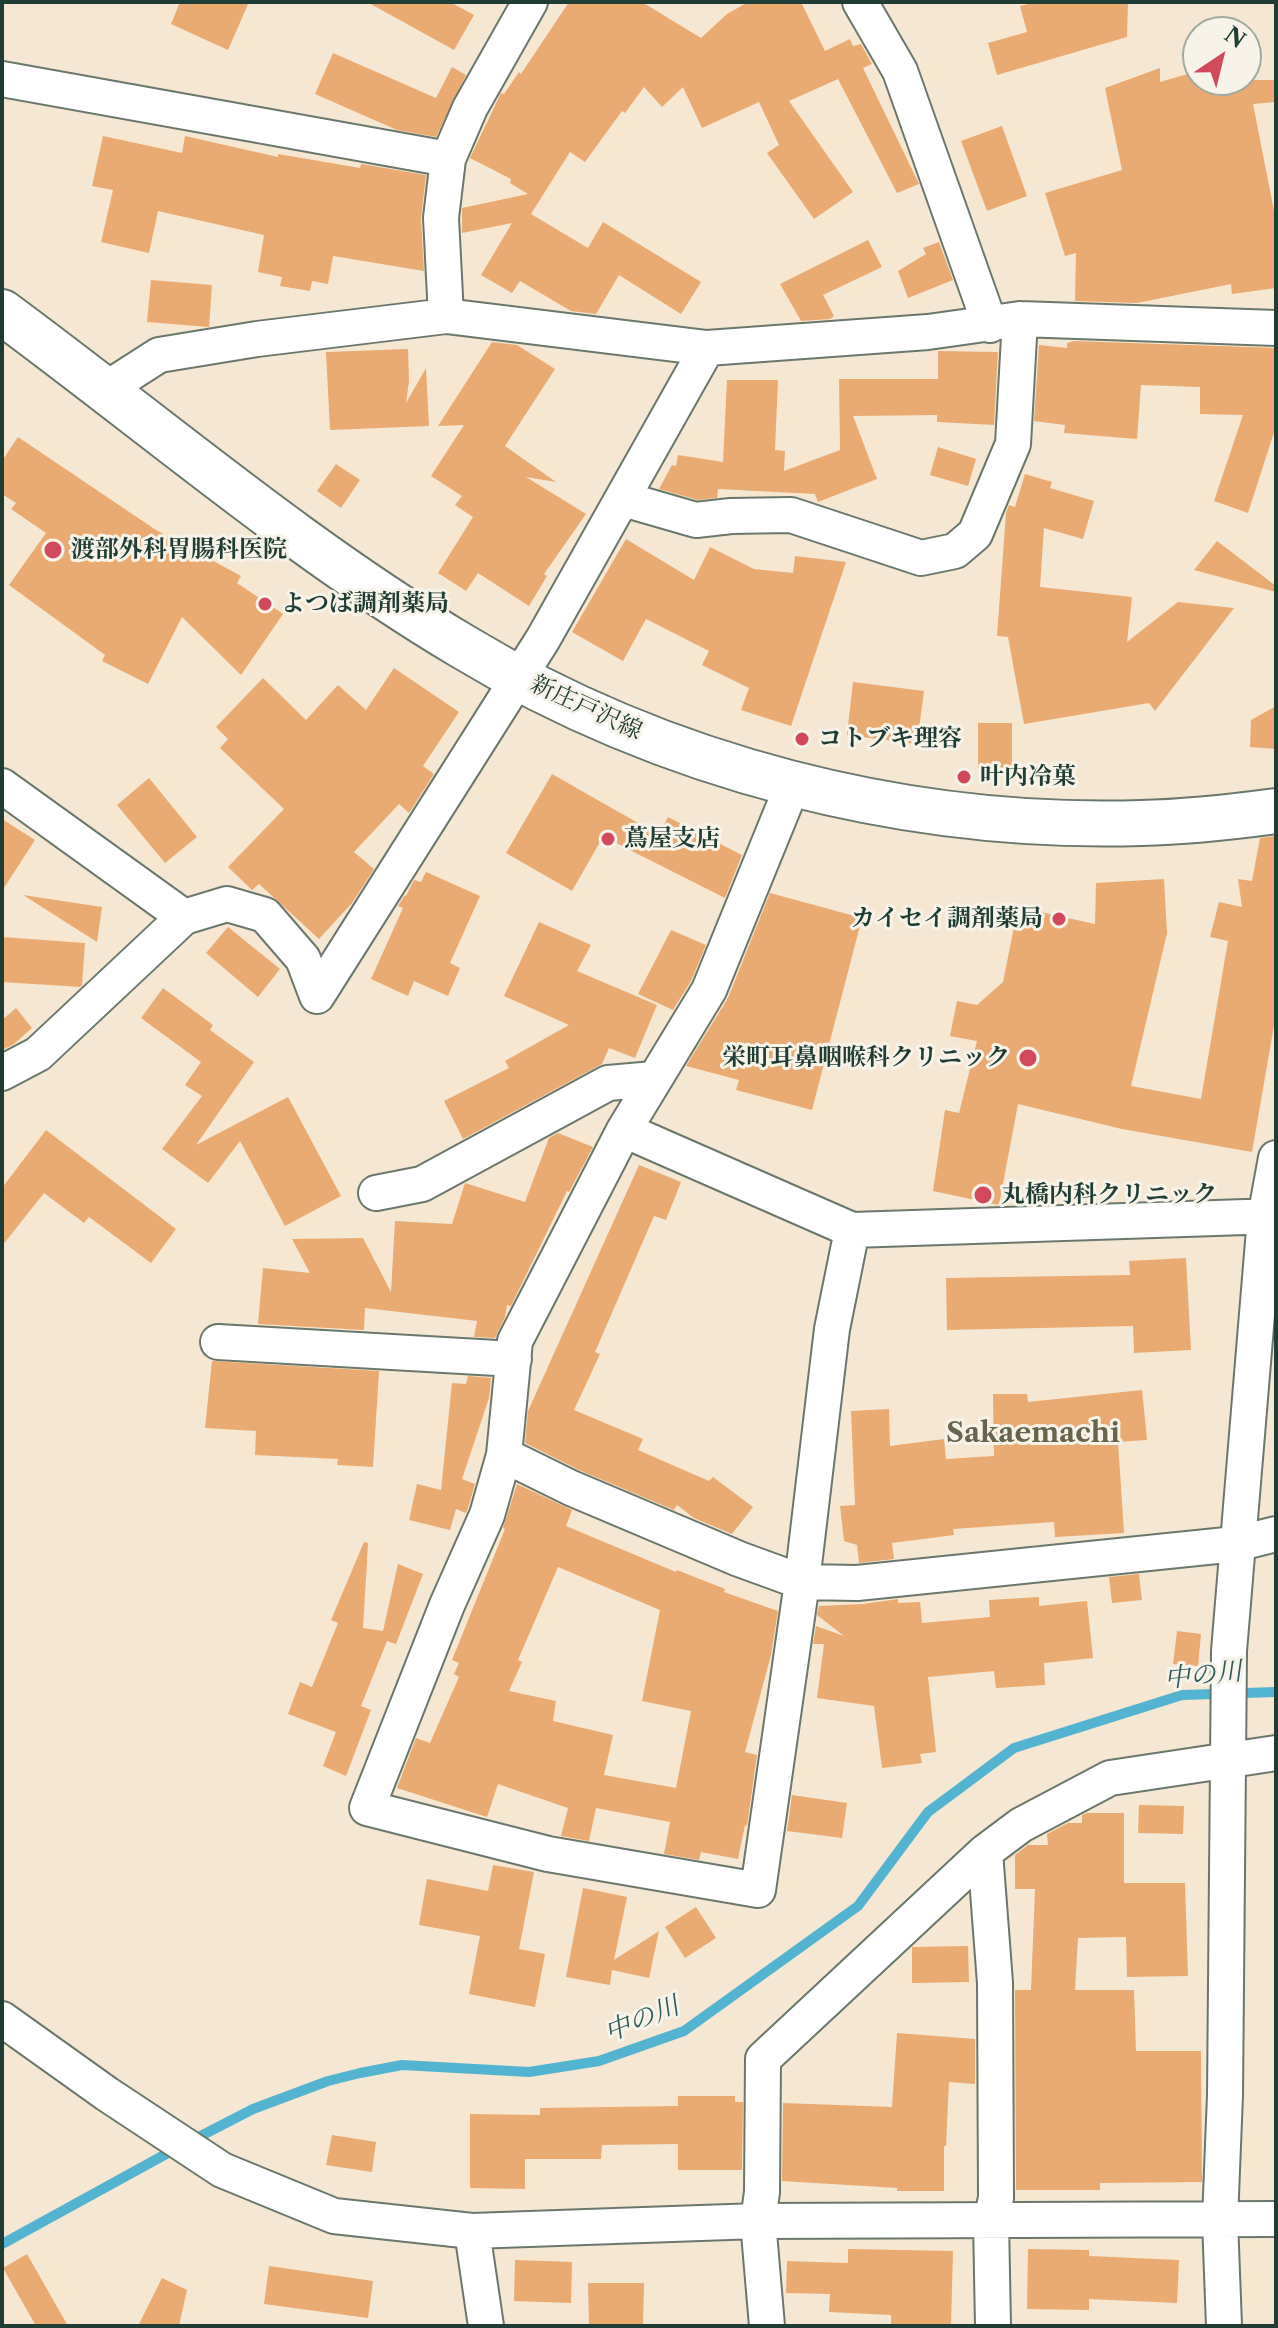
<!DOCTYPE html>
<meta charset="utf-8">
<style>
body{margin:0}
#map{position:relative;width:1278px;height:2328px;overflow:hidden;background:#f5e7d2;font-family:"Libre Caslon Text",serif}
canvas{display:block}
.frame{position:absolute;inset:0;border:4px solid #1f3d34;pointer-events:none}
.north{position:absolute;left:1182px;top:16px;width:80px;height:80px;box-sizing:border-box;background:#f7f3e8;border:2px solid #a1aaa0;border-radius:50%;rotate:35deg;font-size:22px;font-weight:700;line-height:32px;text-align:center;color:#1f3d34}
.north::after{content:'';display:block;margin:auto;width:28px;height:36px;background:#d1495b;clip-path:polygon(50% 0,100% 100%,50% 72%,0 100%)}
</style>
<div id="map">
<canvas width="1278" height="2328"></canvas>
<div class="frame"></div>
<div class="north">N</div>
</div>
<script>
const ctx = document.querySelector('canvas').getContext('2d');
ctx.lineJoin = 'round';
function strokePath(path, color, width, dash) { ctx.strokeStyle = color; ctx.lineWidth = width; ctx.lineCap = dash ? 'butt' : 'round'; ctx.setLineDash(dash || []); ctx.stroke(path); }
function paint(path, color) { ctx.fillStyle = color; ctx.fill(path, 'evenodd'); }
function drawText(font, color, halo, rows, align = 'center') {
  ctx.font = font + ' "Libre Caslon Text","Noto Serif JP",serif'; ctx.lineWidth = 6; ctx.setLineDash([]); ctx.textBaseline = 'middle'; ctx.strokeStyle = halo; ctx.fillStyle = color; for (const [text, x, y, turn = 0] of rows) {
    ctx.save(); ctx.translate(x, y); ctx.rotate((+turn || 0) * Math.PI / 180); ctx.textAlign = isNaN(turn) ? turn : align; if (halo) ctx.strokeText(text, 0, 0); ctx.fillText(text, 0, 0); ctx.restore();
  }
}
strokePath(new Path2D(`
 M191,2141l62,-32 75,-28 32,-8 42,-8 127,7 70,-11 85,-30 174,-125 70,-94 86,-64 168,-53 94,-3
 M2,2244l175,-96`), '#52b4d0', 10);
paint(new Path2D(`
 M180,2h69l-21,48 -57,-26z
 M367,2h83l24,13 -20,35z
 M569,2h73l59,36 26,-24 21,-12h53l24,49 25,-12 3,7 8,-2 11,20 -9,4 56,116 -22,9 -59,-114 -49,22 64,91 -39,27 -47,-66 12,-8 -20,-43 -57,26 -19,-41 -21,20 -18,-20 -19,26 -3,-2 -37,51 -15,-10 -39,62 57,34 15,-26 98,60 -20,32 -62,-39 -23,39 -25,-3 -51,-30 -8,12 -31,-18 31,-52 -50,10v-25l66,-14 -18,-11 1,-4 -41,-21 31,-65 3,1 15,-22 2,2z
 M1036,2h92l-1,35 -130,38 -9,-32 39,-11 -7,-26z
 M333,53l103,45 16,-31 14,8 -30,62 -39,-7 -82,-36z
 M1160,68v14l38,-11v9h78v22l-23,2 23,117v67l-44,6 -1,-10 -94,19 -62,-2 1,-48 -11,3 -20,-63 77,-23 -17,-82z
 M1002,126l25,70 -40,15 -26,-70z
 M103,136l79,17 3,-17 93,21v-3l82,14 1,-4 65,11 -5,44 3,52 -91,-15 -5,28 -16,-3 -2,10 -30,-5 2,-9 -24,-5 6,-37 -106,-24 -9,42 -48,-11 12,-52 -21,-4z
 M868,240l14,27 -59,28 11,21 -4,3 -29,2 -21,-37z
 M939,242l14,38 -45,18 -10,-27 28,-17 -3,-6z
 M151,280l61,5 -3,42 -62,-5z
 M1074,341l202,7v78l-28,87 -34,-12 29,-86 -43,-1v-27l-59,-2 -4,54 -73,-6 1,-8 -31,-4 5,-76 28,3v-5z
 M492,342l25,3 38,24 -50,77 51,36 -30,-5 60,37 -42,60 3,2 -18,30 -51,-33 -12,18 -28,-18 35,-56 -18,-12 7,-9 -31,-20 33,-51 -26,1z
 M408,349l1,32 -3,22 20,-35 3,58 -99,4 -4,-78z
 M938,351l60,1 -4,73 -57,-3v-7l-84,1 24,63 -59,23 -3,-8 -97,-5 -1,9 -19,2 -39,-11 13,-24 4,1 2,-11 45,7 4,-82h51l-3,70 10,1 -1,20 56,-21 -1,-71h99z
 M18,437l138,93 85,46 -4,7 46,31 -42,61 -59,-58 -34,67 -46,-23 3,-6 -96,-70 37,-52 -35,-24 5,-6 -14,-9v-33z
 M938,447l38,12 -8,27 -38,-11z
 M336,464l24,16 -19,28 -24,-17z
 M1025,474l27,8 -2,6 44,13 -11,38 -39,-11 -4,59 92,10 -5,45 51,-40 56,6 -79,103 -6,-8 -125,21 -16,-87 -11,-1 9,-123 3,-8 6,2z
 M626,539l68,41 16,-33 44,22 39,4 2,-17 51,6 -55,164 -50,-16 8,-22 -47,-23 7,-14 -63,-32 -23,42 -51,-29z
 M1217,541l59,45v6l-82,-22z
 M394,668l65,44 -36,54 11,8 -25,39 -10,-9 -45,48 20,17 -22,34 -33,36 -60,-55 -7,6 -24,-23 56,-58 -64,-61 8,-9 -12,-12 47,-49 43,42 32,-35 28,25z
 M853,682l71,9 -7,53 -70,-9z
 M1276,706v43l-26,-2 1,-27z
 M978,723h34v45h-34z
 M552,774l107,61 9,-18 74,38 -17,43 -117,-59 -3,6 -5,-3 -28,49 -66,-38z
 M149,778l48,59 -32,26 -48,-58z
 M2,819l33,21 -33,51z
 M1276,836v178l-24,138 -130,-23 -104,-25 -19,101 -66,-14 12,-81 14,3 18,-72 -27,-5 7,-35 20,4 26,-23 15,-75 77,17 1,-41 68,-4 3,54 -36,153 70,13 27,-158 -18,-4 9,-35 23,5 -4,-28 14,2 8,-43z
 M426,872l54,24 -30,67 10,5 -12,28 -34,-15 -6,15 -37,-17 32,-71 -5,-2 7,-11 1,1 8,-16 7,2z
 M770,893l92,25 -50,192 -76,-20 3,-10 -53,-14 42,-68z
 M23,895l79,12 -5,35z
 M539,922l52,23 -14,26 80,34 -22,53 -26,-10 -7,16 -139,75 -19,-38 65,-33 -4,-7 64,-36 -65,-29z
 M228,927l52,42 -22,28 -52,-44z
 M671,930l35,15 -15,36 -18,29 -35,-16z
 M2,937l83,6 -3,42 -2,2 -78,-5z
 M163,988l50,37 -3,5 44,32 -58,83 92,-48 53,99 -56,30 -45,-85 -32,42 -46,-34 40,-53 -17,-11 16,-23 -60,-44z
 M16,1008l16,20 -18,16 -12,6v-30z
 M46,1130l130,99 -25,34 -62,-46 -5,6 -40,-30 -42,53v-58z
 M558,1133l35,14 -24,45 -2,-1 -56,115 -4,-1 -2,12 -10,21 -21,-1 3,-16 -112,-13 -1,22 -106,-6 5,-56 47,5 -18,-34 71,-1 28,54 4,-71 57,3 13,-41 60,19 24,-64z
 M639,1165l42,17 -15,38 -12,-4 -59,136 5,2 -26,56 69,29 -5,11 71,31 4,-4 40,30 -21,27 -38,-16 -17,-13 -3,5 -95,-40 -54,-27 3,-32z
 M1186,1258l5,92 -57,3 -1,-27 -186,4 -1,-52 184,-3 -1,-14z
 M212,1361l167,10 -6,96 -36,-2 1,-6 -83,-4 1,-24 -51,-3z
 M468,1376l23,2 -2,20 -27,81 13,5 -7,24 -2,5 -10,-4 -6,21 -41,-10 8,-36 24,6 11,-107 14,1z
 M1142,1390l5,50 -29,2 6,91 -69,4 -1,-15 -101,7 1,6 -62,8 2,16 -35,4 -2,-18 -13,-4 -4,-35 15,-1 -4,-94 38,-2 1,37 54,-7 2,20 48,-3 -1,-62h34l1,8z
 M517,1484l55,26 -6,16 110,46 1,-2 48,19 -1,3 54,19 -7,44 -26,97 12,3 -10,71 -2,-1 -7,34 -37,-7 -2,8 -35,-6 6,-32 -74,-14 -7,33 -28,-5 7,-28 -70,-24 -11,33 -90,-29 19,-50 14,5 29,-66 -5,-3 5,-11 -7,-3 53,-131 -2,-1zM558,1567l102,43 -18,91 49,10 -15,77 -72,-13 9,-40 -60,-14 3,-20 -47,-10 13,-29 -4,-2z
 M364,1542l4,1 -5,85 20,3 15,-67 25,10 -27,70 -9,-3 -26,65 10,4 -25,66 -23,-10 13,-34 -48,-18 12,-32 12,5 26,-64 -7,-3z
 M1139,1574l3,26 -30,3 -3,-26z
 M1039,1597v9l48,-5 6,57 -49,5 1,22 -49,3 -2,-17 -66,6 8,75 -16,2 2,9 -40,5 -8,-62 -57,-8 7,-54h-11l3,-18 28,10 -27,-21 2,-9 44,-2 35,-5v4l22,-1 2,21 68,-6 -1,-17z
 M1177,1631l24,3 -3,32 -25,-2z
 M792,1795l55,8 -5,35 -55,-7z
 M1139,1805l45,1 -1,28 -45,-1z
 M1087,1813h37v70h61l3,93 -61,1 -1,-40 -48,1 -3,52h59l2,61h65l1,131 -102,1v7h-84l-1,-200h16l4,-101h-20v-34l13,-10h20l-1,-11 21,-11h14v-8z
 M493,1865l41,7 -15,77 26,5 -10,53 -66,-13 11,-58 -61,-11 8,-46 61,12z
 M583,1888l44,9 -13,63 45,-29 -10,47 -37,-8 -2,15 -44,-8z
 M696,1907l20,31 -31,20 -20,-31z
 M968,1946l1,36 -57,1v-36z
 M897,2033l78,6v45l-26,-2 -3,64h-2v45h-47v-3l-115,-7 1,-78 109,4z
 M678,2096h57v6h8l-1,68h-64v-26l-76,1 -1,14h-76v30l-55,-1v-74l70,1v-7l138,-2z
 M332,2135l44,7 -4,30 -46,-7z
 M848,2249l105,2 -2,75h-60v-11l-62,-3 1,-18 -44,-1 1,-32 61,2z
 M1028,2249l61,1v6l90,4 -2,43 -88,-4v11l-62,-1z
 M27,2254l41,72h-32l-33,-58z
 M515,2260l57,2 -1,41 -57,-2z
 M269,2266l104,15 -5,37 -104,-14z
 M162,2278l25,12 -8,36h-41z
 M588,2283h56l-1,43h-54z`), '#e9ab72');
const minor = new Path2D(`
 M860,2l40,69 90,254
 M2,79l446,80
 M446,316l-5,-98 7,-59 22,-51 60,-106
 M106,389l53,-34 98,-16 189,-23 261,32 221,-16 92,-13 256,9
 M623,499l73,21 35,-4 60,-1 130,43 34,-7 20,-17 38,-90 7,-125
 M793,784l-84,206 -85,140 -109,211 -11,114 -17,60 -40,90 -80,203 181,46 210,36 44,-308 30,-253 20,-99 424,-14
 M2,786l182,131 43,-13 38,11 38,44 14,37
 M317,996l226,-357 164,-291
 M2,1073l36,-19 146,-137
 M624,1130l228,100
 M376,1193l46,-9 186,-101 46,-4
 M218,1342l296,17
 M504,1455l67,33 168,71 63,23 55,1 379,-39 40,-10
 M985,1852l10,131 1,215 -5,23 2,105
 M2,2019l105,75 115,76 112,46 138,15 286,-10 518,-2
 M472,2231l14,95
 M767,2326l-9,-105 4,-29 1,-133 222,-207 36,-27 89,-47 166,-25
 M1224,2326l-4,-106 5,-125 4,-444 36,-433 11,-60`);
const major = new Path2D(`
 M2,312c152,112 297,237 460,334 202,122 444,184 679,177 45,-1 90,-6 135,-12`);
strokePath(minor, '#6a786b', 38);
strokePath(major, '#6a786b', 48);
strokePath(minor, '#fff', 34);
strokePath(major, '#fff', 44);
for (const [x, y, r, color] of [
 [53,550,10,"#d1495b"],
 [265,604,8,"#d1495b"],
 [802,739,8,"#d1495b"],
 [964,777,8,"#d1495b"],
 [608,839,8,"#d1495b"],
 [1059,919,8,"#d1495b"],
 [1028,1058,10,"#d1495b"],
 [983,1195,10,"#d1495b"]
]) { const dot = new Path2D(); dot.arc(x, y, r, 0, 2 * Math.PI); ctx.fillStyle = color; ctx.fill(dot); strokePath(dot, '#f7f3e8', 3); }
drawText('bold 24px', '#1f3d34', '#f7f3e8', [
 ["渡部外科胃腸科医院",71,550],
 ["よつば調剤薬局",281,604],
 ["コトブキ理容",818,739],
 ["叶内冷菓",980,777],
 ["蔦屋支店",624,839],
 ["カイセイ調剤薬局",1043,919,"right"],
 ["栄町耳鼻咽喉科クリニック",1010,1058,"right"],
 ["丸橋内科クリニック",1001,1195]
], 'left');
drawText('24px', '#1f3d34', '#f7f3e8', [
 ["新庄戸沢線",586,708,25]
]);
drawText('italic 26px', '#2c5b5b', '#f7f3e8', [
 ["中の川",1203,1676,-6],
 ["中の川",642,2020,-22]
]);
drawText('bold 28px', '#66644a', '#f7f3e8', [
 ["Sakaemachi",1033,1434]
]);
</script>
